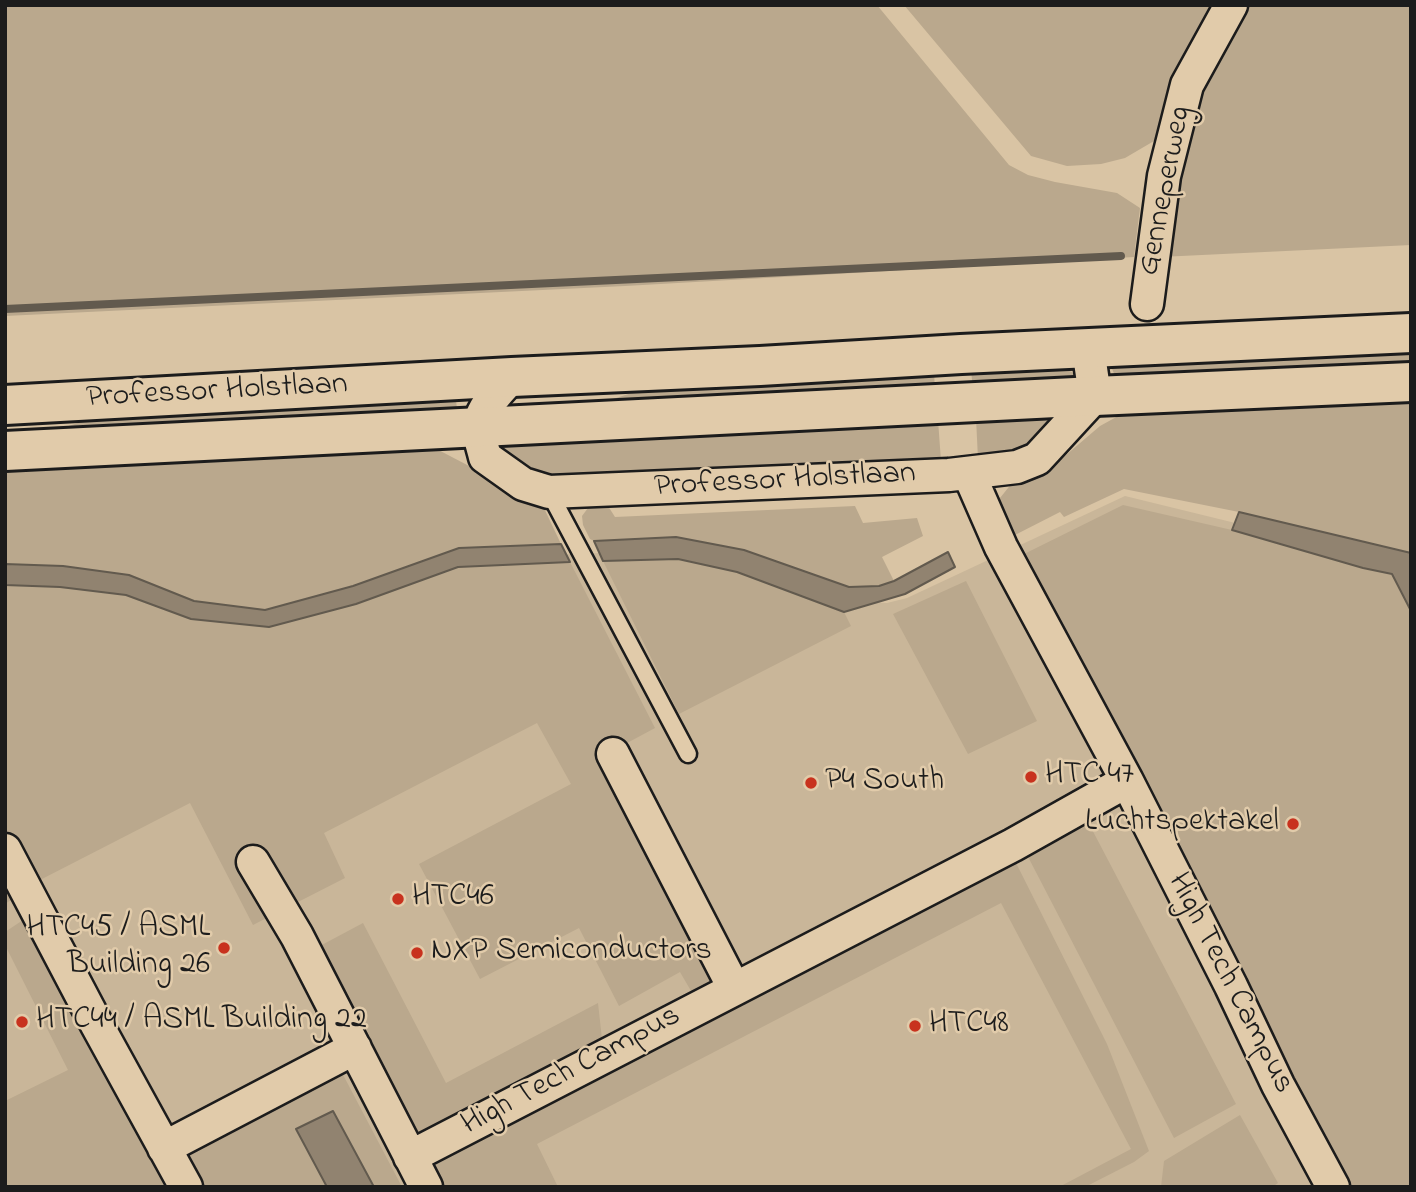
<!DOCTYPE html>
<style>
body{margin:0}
#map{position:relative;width:1416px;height:1192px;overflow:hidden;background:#d9c4a4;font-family:"Indie Flower",sans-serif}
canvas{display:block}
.frame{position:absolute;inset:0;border:7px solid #1c1c1c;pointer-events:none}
</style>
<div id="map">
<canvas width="1416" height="1192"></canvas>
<div class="frame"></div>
</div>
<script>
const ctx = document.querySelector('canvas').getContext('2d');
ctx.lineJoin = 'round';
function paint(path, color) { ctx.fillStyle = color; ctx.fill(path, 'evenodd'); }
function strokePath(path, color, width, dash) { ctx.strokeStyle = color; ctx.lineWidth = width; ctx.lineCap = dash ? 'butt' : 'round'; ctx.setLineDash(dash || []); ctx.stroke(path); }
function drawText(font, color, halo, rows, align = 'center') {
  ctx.font = font + ' "Indie Flower",sans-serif'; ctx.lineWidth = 5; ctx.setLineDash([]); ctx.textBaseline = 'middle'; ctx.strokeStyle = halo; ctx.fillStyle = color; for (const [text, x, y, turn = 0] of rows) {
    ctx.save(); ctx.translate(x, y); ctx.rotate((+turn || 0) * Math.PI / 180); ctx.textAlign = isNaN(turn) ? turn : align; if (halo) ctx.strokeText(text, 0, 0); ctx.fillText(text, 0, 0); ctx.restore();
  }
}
paint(new Path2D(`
 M1125,496l286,70v621h-1406v-610l671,-27 168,51 43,2 20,-5z`), '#c9b699');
paint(new Path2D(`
 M5,5h872l132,160 19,10 27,7 62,11 23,15 -6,49 -509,29 -620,30z
 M904,5h314l-30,54 -34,82 -29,17 -24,6 -34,2 -36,-10z
 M1241,5h170v240l-251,12 31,-149z
 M1411,349v20l-293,14 -8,-19z
 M1054,365l18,7 10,13 -109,5 -2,-20z
 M934,371l1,20 -416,16 9,-4 85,-4 43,-14z
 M455,393l3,23 -453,24v-8l54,-3 48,-15z
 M1411,395v158l-172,-41 -115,-23 -60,28 -4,-5 -47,24 -12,-23 -1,-15 12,-15 27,-7 13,-9 48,-41 20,-11 20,-6z
 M1066,415l-34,33 -54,11 -2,-41z
 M938,420l3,41 -380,20 -38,-14 -21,-20 2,-5z
 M427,444l44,23 44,32 27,5 19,40 -102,4 -106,38 -88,24 -71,-9 -65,-26 -66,-9 -58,-2v-98z
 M598,504l10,2 7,11 240,-11 8,17 54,-5 6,18 -41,21 12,24 -15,5 -30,1 -105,-37 -68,-13 -82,4 -4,-2 -7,-14 -1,-9 6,-8z
 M1123,505l109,25 131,38 29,6 19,37v576h-69l-320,-632z
 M677,559l60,13 107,40 7,14 -172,88 -76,-153z
 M570,562l85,166 -54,29 114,225 -21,14 -14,-24 -61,34 -40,-78 -99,51 -61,-115 152,-80 -34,-61 -213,110 21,45 -92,47 -63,-122 -150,77 -35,24v-319l55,2 66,8 65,24 78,8 87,-23 102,-37z
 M966,581l71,140 -69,33 -75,-140z
 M1087,820l149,284 -62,34 -149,-287z
 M1014,859l93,185 42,107 -15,11 -49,25h-26l72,-38 -130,-246 -464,241 21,43h-124l-9,-18 13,-13z
 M26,918l142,269h-163v-86l63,-31 -63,-125v-13z
 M363,923l83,160 152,-80 4,36 -186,97 -98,-189z
 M340,1069l62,118h-28l-41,-76 -37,18 31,58h-129l-18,-34z
 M1240,1115l38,68 -6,4h-111l3,-26z`), '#baa88d');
const water = new Path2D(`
 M1239,512l172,41v58l-19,-37 -29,-6 -131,-38z
 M676,537l68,13 105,37 30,-1 15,-5 54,-29 7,15 -50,27 -61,18 -107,-40 -59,-13 -75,2 -9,-20z
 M561,544l9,18 -112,5 -102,37 -87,23 -78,-8 -65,-24 -66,-8 -55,-2v-21l58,2 66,9 65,26 71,9 88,-24 106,-38z
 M333,1111l41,76h-47l-31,-58z`);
paint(water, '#918370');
strokePath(water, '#625a4e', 2);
strokePath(new Path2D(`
 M5,309l1116,-53`), '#625a4e', 8);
const service = new Path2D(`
 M549,492l139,262`);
const minor = new Path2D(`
 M1147,304l17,-128 23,-91 44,-80
 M512,377c-12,12 -33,33 -33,52 0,9 4,19 6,28l38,27 26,8 400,-17 68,-8 20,-8 58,-63 -7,-48
 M969,474l32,73 126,234 104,205 47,99 55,102
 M613,754l121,234
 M5,850l92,175 89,162
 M253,862l44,74 129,251
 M164,1148l191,-100
 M410,1157l603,-312 114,-64`);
const secondary = new Path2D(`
 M5,405l507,-28 248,-11 201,-12 450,-21
 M5,451l1090,-55 316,-14`);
strokePath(service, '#1c1c1c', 21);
strokePath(minor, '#1c1c1c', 37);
strokePath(secondary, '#1c1c1c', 44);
strokePath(service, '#e1cbaa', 16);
strokePath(minor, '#e1cbaa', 32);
strokePath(secondary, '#e1cbaa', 38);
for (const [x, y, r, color] of [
 [1031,777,7,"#c8321e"],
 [811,783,7,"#c8321e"],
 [1293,824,7,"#c8321e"],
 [398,899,7,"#c8321e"],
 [224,948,7,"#c8321e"],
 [417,953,7,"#c8321e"],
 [22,1022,7,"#c8321e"],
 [915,1026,7,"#c8321e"]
]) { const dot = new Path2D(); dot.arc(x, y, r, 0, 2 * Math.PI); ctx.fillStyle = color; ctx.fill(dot); strokePath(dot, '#e1cbaa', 2.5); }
drawText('32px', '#1c1c1c', '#e1cbaa', [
 ["Genneperweg",1167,191,-79],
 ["Professor Holstlaan",217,393,-3],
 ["Professor Holstlaan",785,482,-3],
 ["High Tech Campus",1229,984,63],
 ["High Tech Campus",572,1072,-28]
]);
drawText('32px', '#1c1c1c', '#e1cbaa', [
 ["HTC 47",1045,777],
 ["P4 South",825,783],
 ["Luchtspektakel",1279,824,"right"],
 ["HTC46",412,899],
 ["HTC45 / ASML",210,930,"right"],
 ["Building 26",210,967,"right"],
 ["NXP Semiconductors",431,953],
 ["HTC44 / ASML Building 22",36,1022],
 ["HTC48",929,1026]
], 'left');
</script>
